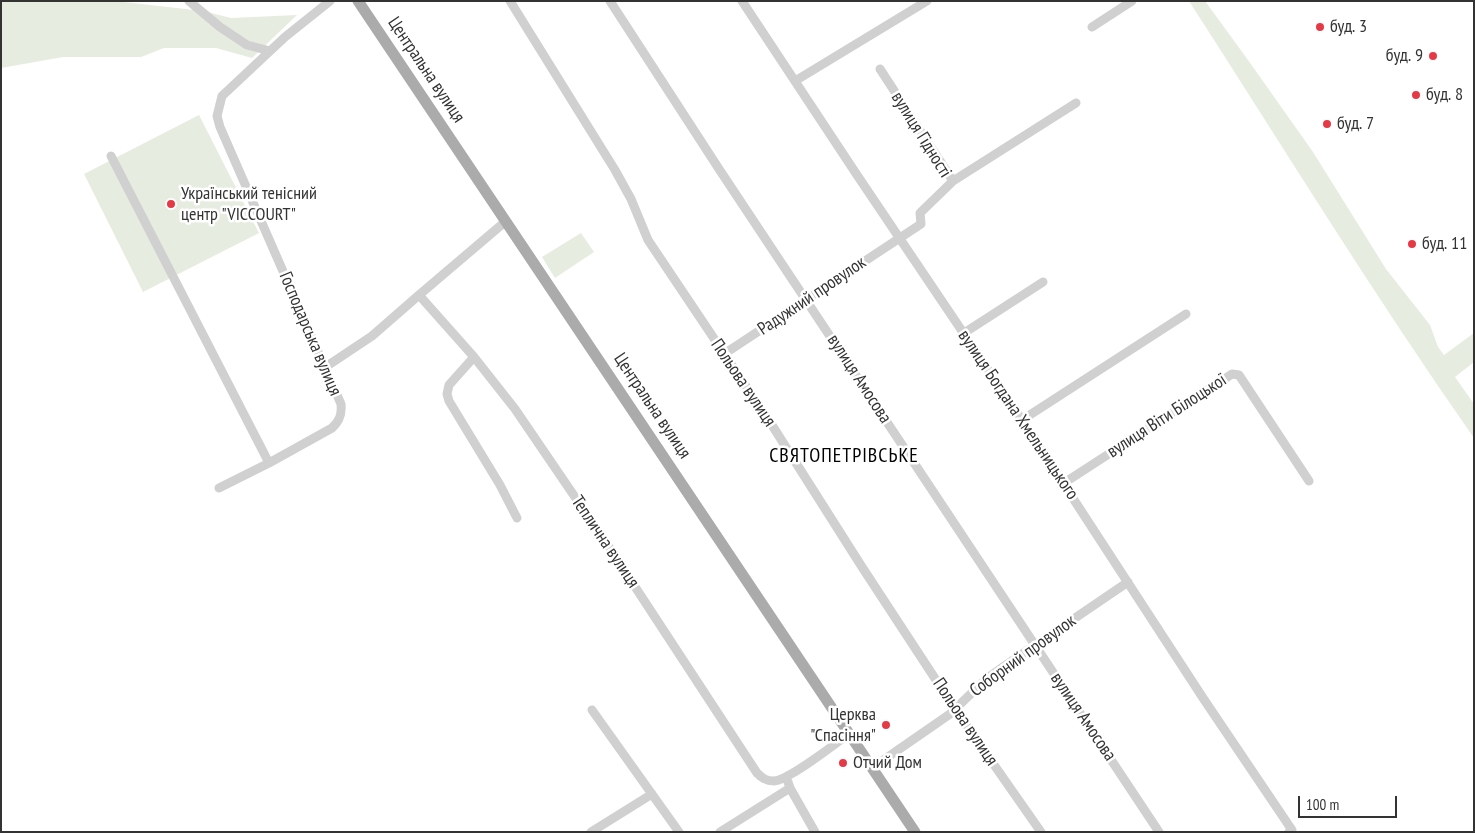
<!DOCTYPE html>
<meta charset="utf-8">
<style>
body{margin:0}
#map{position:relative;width:1475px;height:833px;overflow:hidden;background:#fff;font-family:"PT Sans Narrow",sans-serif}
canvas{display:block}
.frame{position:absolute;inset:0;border:2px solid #333;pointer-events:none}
.scale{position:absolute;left:1298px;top:796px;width:99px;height:22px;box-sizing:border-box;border:2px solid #333;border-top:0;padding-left:6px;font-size:15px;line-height:18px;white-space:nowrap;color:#333;-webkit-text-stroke:4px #fff;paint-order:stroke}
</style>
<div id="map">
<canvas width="1475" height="833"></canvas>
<div class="frame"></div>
<div class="scale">100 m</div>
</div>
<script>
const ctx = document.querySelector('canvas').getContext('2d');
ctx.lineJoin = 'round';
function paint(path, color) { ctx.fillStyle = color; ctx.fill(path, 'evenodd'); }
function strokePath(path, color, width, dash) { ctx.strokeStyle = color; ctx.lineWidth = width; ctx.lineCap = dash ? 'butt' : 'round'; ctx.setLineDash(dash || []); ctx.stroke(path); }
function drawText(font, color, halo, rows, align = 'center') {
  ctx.font = font + ' "PT Sans Narrow",sans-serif'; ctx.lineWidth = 5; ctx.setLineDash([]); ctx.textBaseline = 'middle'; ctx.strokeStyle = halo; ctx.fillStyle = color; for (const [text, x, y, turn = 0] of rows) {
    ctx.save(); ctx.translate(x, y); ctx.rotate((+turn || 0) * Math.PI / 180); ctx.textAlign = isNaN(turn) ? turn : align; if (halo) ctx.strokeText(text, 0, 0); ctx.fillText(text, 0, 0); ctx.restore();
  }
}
paint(new Path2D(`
 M1,1h114l88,10 28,7 66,-3 -45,43 -36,-10h-52l-23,9h-78l-62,11z
 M1189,1h16l43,59 65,92 73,117 44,56 8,22 6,8 30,-22v29l-19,15 19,27v34c-100,-143 -191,-291 -285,-437z
 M199,115l60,118 -116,59 -59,-118z
 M581,233l13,19 -39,26 -13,-21z`), '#e6ecdf');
strokePath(new Path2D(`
 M189,1l31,26 27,18 23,6
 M510,1l105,169 16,29 17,41 122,182 92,145 93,142 86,123
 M610,1l109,168 440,663
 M742,1l115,174 165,245 181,278 89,132 -3,2
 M1092,27l40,-26
 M795,81l132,-80
 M111,156l158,307 63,-35c8,-7 10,-14 9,-24l-121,-277 -3,-11 5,-20 63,-59 45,-36
 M953,181l123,-78
 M506,221l-87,74 55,62 41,52 94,138 148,226c5,5 9,8 17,8 15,-1 61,-37 76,-48
 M964,333l79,-51
 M724,354l197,-130 -1,-11 33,-32 -73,-112
 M474,357l-25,28 -2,9 2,7 51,84 17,33
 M324,368l48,-32 47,-41
 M1022,420l164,-106
 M1064,483l168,-109 7,1 70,106
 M219,488l50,-25
 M592,710l87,122
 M872,768l78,-54 35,-34 18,-13 125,-85
 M788,782l2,6 25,44
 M591,832l61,-38
 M720,832l70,-44`), '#d0d0d0', 9);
strokePath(new Path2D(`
 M358,1l557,831`), '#ababab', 11);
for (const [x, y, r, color] of [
 [1320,27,5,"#e63946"],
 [1433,56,5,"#e63946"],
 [1416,95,5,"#e63946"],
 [1327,124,5,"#e63946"],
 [171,204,5,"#e63946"],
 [1412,244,5,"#e63946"],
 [886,725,5,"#e63946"],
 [843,763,5,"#e63946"]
]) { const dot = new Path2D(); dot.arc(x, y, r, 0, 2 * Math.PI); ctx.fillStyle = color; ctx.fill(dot); strokePath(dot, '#fff', 2); }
drawText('18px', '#333', '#fff', [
 ["буд. 3",1330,27],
 ["буд. 9",1423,56,"right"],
 ["буд. 8",1426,95],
 ["буд. 7",1337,124],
 ["Український тенісний",181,194],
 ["центр \"VICCOURT\"",181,215],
 ["буд. 11",1422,244],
 ["Церква",876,715,"right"],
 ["\"Спасіння\"",876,736,"right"],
 ["Отчий Дом",853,763]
], 'left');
drawText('18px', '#333', '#fff', [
 ["Центральна вулиця",426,70,56],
 ["вулиця Гідності",921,135,58],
 ["Радужний провулок",812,296,-34],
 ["Господарська вулиця",310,334,67],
 ["вулиця Амосова",859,379,57],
 ["Польова вулиця",743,383,56],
 ["Центральна вулиця",652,406,56],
 ["вулиця Богдана Хмельницького",1018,415,56],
 ["вулиця Віти Білоцької",1167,416,-33],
 ["Теплична вулиця",605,542,56],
 ["Соборний провулок",1023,656,-36],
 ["вулиця Амосова",1083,717,56],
 ["Польова вулиця",965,722,56]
]);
ctx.letterSpacing = '1px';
drawText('20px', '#000', '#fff', [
 ["СВЯТОПЕТРІВСЬКЕ",844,456]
]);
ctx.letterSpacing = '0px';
</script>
